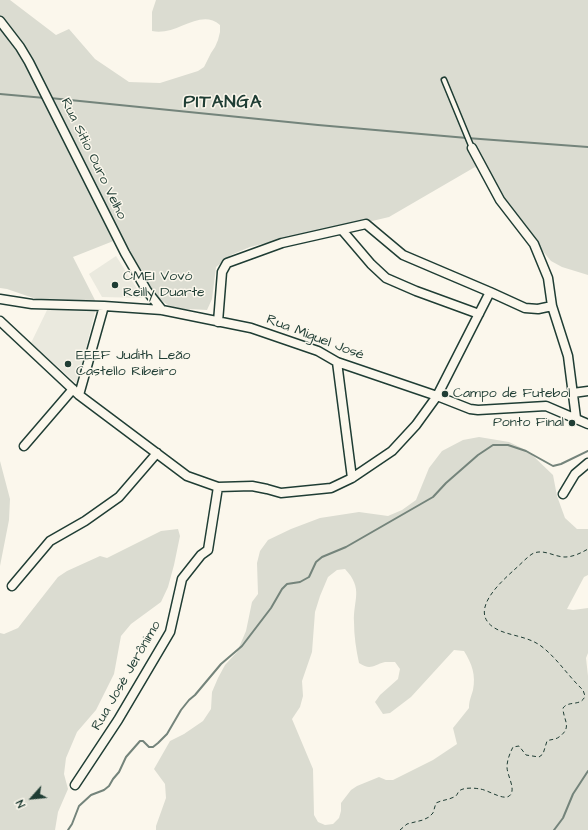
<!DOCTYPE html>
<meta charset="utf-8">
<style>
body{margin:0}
#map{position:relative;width:588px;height:830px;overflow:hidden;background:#fbf7ec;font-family:"Architects Daughter",sans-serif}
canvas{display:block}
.north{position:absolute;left:12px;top:778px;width:40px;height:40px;-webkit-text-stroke:3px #fbf7ec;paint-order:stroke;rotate:243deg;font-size:11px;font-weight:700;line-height:16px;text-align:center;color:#1f3d34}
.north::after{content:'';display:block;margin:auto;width:14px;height:18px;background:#1f3d34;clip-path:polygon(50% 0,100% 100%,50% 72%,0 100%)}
</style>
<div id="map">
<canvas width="588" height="830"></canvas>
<div class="north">N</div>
</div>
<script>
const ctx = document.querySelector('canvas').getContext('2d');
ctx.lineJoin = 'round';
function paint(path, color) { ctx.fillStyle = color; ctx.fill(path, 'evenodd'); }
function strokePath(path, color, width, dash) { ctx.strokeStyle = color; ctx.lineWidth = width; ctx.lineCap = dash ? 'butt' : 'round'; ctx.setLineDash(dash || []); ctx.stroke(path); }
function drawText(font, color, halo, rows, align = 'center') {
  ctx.font = font + ' "Architects Daughter",sans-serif'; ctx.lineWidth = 3; ctx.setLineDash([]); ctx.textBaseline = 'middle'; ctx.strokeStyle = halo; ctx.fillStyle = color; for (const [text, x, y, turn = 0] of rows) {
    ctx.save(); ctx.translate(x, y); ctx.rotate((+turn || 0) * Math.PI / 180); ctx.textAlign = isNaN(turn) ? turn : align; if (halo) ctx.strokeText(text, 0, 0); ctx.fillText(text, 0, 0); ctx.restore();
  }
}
paint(new Path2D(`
 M116,256l27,42 -41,-1 -13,-23z
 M48,308h48l-19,76 -46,-41z`), '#eae9de');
paint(new Path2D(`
 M0,0h10l46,35 13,-6 26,30 34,23 31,1 38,-12 6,-4 7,-14 4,-6 3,-7 2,-8v-7c-20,-18 -44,12 -68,6v-19l4,-12h432v275l-26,-8 -11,-6 -37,-44 -23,-38 -16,-12 -86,50 -46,11 -44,7 -49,12 -19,8 -15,12 -4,32 -5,11c-11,-1 -23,0 -34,-3 -20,-5 -43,-51 -52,-69l-48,19 26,51 -57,-7 -35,-12 -7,-1z
 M479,437l30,5 19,9 25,24 4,21 8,22 12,11h11v46l-4,2 -17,32 6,1 15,-2v45l-2,5 2,18v154h-432v-4l10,-28 -1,-14 -11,-15 16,-28 14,-7 19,-13 8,-12 1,-17 6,-14 7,-13 12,-13 9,-21 6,-29 6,-8 -1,-31 3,-12 8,-11 23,-11 29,-11 39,-6 29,4 14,-6 14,-10 13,-32 13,-17 21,-11zM345,569c19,20 8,31 9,53 0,14 2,27 5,41 12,8 14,2 26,-1 3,0 7,0 10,0l5,7 -2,10 -18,16 -5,7 8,12 7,-1 21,-16 43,-47 10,1c8,13 12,24 9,39 -2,7 -4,11 -4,18l-16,20 4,16 -24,16 -40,20h-7l-7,-3 -22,9 -6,4 -10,13v8l-2,7 -6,6 -8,1 -7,-3 -4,-7 -1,-46 -21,-50 8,-12 3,-11 -1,-15 10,-29 3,-40 5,-16 8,-19 9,-7z
 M0,461l10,38 -1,21 -9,46z
 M178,529l2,7 -6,29 -6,22 -7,15 -30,22 -10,12 -7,38 -18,36 -19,22 -11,26 -2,16 4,15 -10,23 -3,18h-55v-197l4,1 14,-6 40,-51 9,-6 33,-15 7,2 54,-27z`), '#dbdcd1');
strokePath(new Path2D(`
 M0,94l45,4
 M50,98l268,27 149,13 121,9
 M68,830l4,-6 7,-18 12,-11 13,-5 5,-4 4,-7 6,-7 7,-15 14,-16h3l6,6h4l5,-4 9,-9 14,-24 8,-10 6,-5 26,-31 21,-18 29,-38 11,-19 5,-5 13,-2 9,-5 7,-15 6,-5 24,-10 87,-50 13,-14 32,-28 15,-10h15l18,6 27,15 8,-2 27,-13
 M554,830l9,-12 10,-24 15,-23`), '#74847b', 2);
const lane = new Path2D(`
 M444,80l28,68`);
const street = new Path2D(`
 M0,21l20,26 9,15 96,191 22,38 15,19
 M472,148l28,52 34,44 14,34 4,28 16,50 8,62
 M342,230l29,34 15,14 30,13 63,23
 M0,299l32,5 72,2 58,4 89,18 67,23 19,11 100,34 33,13 8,1 68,-4 42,18
 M0,321l79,74 108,81 31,11 34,-1 15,3 14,4 50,-5 21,-10 40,-27 24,-26 21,-29 53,-104
 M218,322l4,-50 5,-9 55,-20 84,-19 37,31 87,37 35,16 13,1 14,-3
 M337,362l15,116
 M573,393l15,-2
 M79,395l25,-89
 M24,446l49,-57
 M563,494l12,-20 13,-11
 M12,586l38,-45 35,-20 34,-24 38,-44
 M75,785l43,-65 52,-88 12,-53 19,-24 7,-5 10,-63`);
strokePath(lane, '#1f3d34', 7);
strokePath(street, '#1f3d34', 11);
strokePath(new Path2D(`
 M400,830l7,-6 16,-4 6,-3 4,-4 3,-10c6,-3 12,-3 18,-6 3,-1 3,-3 5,-6 5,-4 16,-3 21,-2 9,1 26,14 31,5 4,-7 -4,-19 -4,-27 0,-7 3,-14 6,-20l6,-1 7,9 13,2 4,-3 4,-13c4,-2 8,-1 12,-4 14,-10 4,-17 4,-29 6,-8 18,-1 22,-12l-2,-6c-15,-14 -26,-32 -42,-44 -15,-11 -35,-10 -48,-19 -24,-17 8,-45 21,-57 6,-5 12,-12 18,-16 11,-6 22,3 33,3 8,0 16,-4 23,-8`), '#1f3d34', 1, [4, 3]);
strokePath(lane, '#fbf7ec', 4);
strokePath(street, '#fbf7ec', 8);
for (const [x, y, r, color] of [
 [115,285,4,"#1f3d34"],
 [68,364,4,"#1f3d34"],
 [445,394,4,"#1f3d34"],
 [572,423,4,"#1f3d34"]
]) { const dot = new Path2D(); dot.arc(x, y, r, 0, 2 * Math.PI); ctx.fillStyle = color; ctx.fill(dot); strokePath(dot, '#fbf7ec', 1.5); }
drawText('14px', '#1f3d34', '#fbf7ec', [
 ["Rua Sitio Ouro Velho",93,159,64],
 ["Rua Miguel José",315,338,21],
 ["Rua José Jerônimo",127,676,-60]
]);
drawText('14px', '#1f3d34', '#fbf7ec', [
 ["CMEI Vovó",123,277],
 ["Reilly Duarte",123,293],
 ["EEEF Judith Leão",76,356],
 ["Castello Ribeiro",76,372],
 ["Campo de Futebol",453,394],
 ["Ponto Final",564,423,"right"]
], 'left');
ctx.letterSpacing = '1px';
drawText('bold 18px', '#1f3d34', '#fbf7ec', [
 ["PITANGA",223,103]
]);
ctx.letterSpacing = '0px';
</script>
